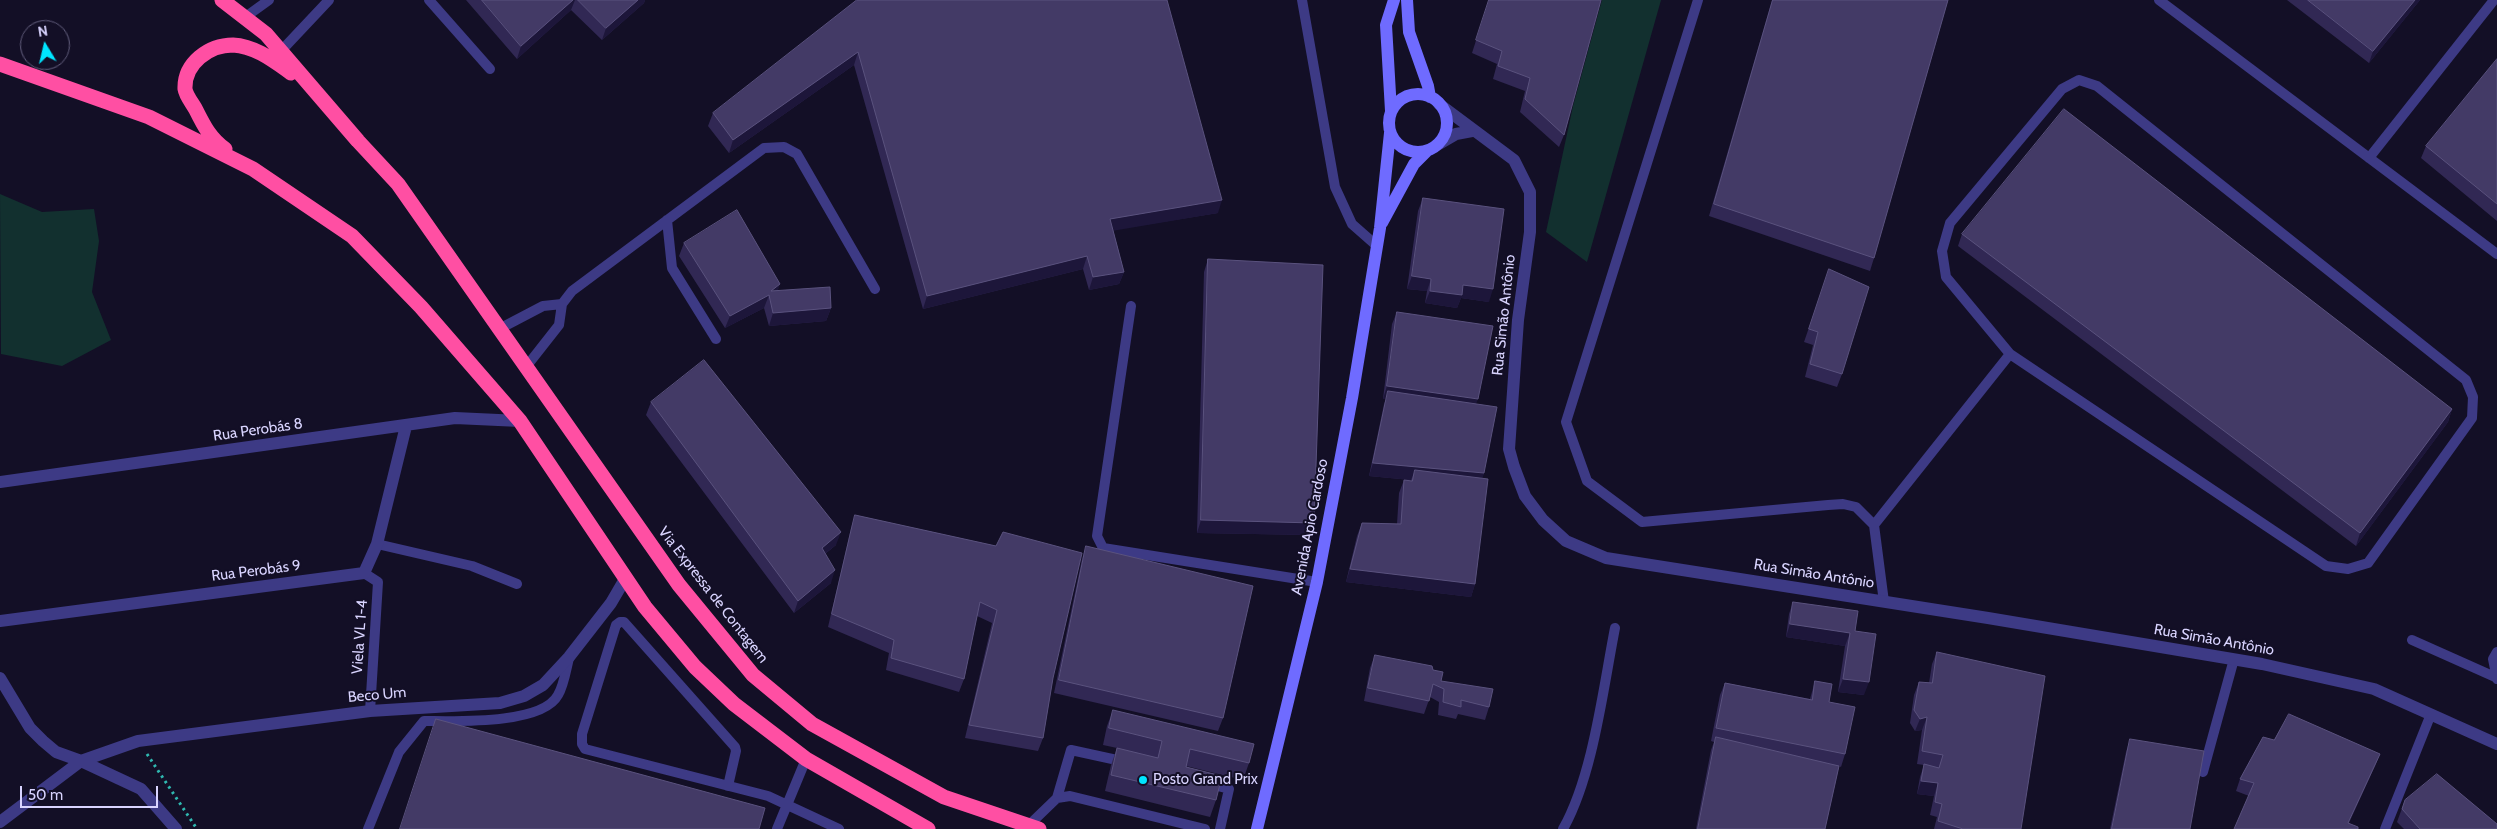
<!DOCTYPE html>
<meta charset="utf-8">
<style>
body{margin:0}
#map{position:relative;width:2497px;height:829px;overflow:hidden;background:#130f26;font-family:Cabin,sans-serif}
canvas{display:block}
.north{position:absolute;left:20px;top:20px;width:50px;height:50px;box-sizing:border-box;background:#130f26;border:1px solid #625e7d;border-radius:50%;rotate:351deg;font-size:14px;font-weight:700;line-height:20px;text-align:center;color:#d9d4ff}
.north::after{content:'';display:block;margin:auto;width:18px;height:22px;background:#00e5ff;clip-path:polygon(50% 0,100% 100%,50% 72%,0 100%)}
.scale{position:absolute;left:20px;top:786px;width:138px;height:22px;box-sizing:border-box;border:2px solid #d9d4ff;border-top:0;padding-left:6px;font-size:15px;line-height:18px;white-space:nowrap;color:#d9d4ff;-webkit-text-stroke:4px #130f26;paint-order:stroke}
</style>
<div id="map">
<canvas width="2497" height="829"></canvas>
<div class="north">N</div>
<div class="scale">50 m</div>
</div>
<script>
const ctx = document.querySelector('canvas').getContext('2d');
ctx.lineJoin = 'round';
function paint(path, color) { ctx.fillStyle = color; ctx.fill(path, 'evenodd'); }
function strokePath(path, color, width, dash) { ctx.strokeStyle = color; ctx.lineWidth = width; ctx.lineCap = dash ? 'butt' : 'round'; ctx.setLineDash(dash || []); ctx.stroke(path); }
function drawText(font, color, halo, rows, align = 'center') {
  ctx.font = font + ' Cabin,sans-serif'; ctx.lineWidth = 4; ctx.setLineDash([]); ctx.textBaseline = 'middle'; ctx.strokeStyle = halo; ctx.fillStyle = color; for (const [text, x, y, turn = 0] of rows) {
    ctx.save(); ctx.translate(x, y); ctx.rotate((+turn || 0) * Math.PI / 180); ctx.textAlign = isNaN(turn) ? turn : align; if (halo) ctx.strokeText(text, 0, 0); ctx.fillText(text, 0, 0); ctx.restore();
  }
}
paint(new Path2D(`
 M1602,0h59l-74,262 -41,-30 27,-126z
 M0,194l42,18 52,-3 5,32 -7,51 19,48 -49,26 -61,-12z`), '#12302f');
strokePath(new Path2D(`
 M147,754l50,75`), '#2fb8b0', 3, [2.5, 4]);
strokePath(new Path2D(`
 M429,0l61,69
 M1302,0l33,187 17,37 25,22
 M1698,0l-132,422 21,59 55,41 186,-17 15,-1 13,3 18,18 10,77
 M2159,0l338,254
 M244,18l25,-18
 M281,51l48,-51
 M2369,158l125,-158
 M667,220l5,48 44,71
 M1131,306l-34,230 6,12 214,34
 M501,328l42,-22 19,-2
 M526,367l33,-42 3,-21 10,-13 192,-143 20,-1 13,7 78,135
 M1874,525l136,-171 316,212 22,3 20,-6 104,-145 1,-21 -7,-17 -369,-294 -18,-6 -17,9 -112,134 -8,28 4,26 64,77
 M377,544l95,22 45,18
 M364,573l14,9 -8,129
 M2412,640l83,37
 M2497,652l-4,7 4,20
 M2203,772l31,-113
 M1207,783l22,6 -9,40
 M728,786l8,-35 -1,-4 -111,-125h-4l-4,3 -34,109v10l3,5 183,47 71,33
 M1057,798l14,-48 55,12
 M1029,825l28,-27 13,-2 135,33
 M368,829l31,-77 25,-31c30,0 118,4 134,-26 6,-10 8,-25 11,-37
 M777,829l29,-70
 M1563,829c30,-53 40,-140 52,-201
 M2385,829l46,-115`), '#3d3a85', 10);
strokePath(new Path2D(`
 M1439,104l75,56 16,32v40l-12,88 -9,129 5,18 11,29 18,24 23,21 40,17 382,60 274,46 112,25 123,55
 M1437,145l19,-11 16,-3
 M0,482l455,-64 65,3
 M0,621l364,-48 13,-29 29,-118
 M0,678l30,50 13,13 13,11 25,9 60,28 35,40
 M0,822l81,-61 57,-20 232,-30 130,-8 24,-7 19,-11 26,-28 42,-54 14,-24`), '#3d3a85', 12);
strokePath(new Path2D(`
 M1407,0l2,32 19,54 2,11
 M1389 123a29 29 0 1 1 58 0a29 29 0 1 1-58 0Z
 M1391,111l-5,-86 8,-25
 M1382,223l32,-59 13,-13
 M1257,829l60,-247 35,-184 28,-170 10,-95`), '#6f6bff', 12);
strokePath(new Path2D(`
 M222,0l44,34 92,107 40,43 281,401 74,90 59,49 132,73 95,32
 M0,64l149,53 104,52 99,67 69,71 99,114 125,186 50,60 39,37 72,55 122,70
 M225,149c-15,-11 -21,-23 -29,-39 -3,-6 -10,-14 -11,-21 -1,-26 24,-44 48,-44 22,1 41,16 58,28`), '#ff4fa3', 15);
paint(new Path2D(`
 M466,0h179l-1,3 -42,37 -31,-30 -54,49z
 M857,0l361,213 -105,17 11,42 -5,12 -30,6 -6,-21 -160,40 -69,-244 -125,88 -21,-27 5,-13z
 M1489,0h112l-37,135 -5,12 -39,-35 5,-21 -32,-12 4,-15 -25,-11z
 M1772,0h176l-74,258 -4,13 -161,-55z
 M2287,0h133l-51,63z
 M2497,59v162l-76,-63 5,-12z
 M1423,198l66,104 -28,-4 -4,10 -32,-5 2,-12 -20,-2 11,-78z
 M1962,234l490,175 -4,13 -92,124 -398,-300z
 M684,243l94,47 53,18 -5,13 -57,5 -5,-18 -39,20 -46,-72z
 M1208,259l102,276 -113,-2 7,-261z
 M1829,269l13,105 -5,13 -32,-10 8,-32 -9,-3z
 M1397,312l79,92 8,69 -2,5 -7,106 -4,13 -125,-15 11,-46 5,-13 35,1 2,-31 5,-13 7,1v-1l-42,-4 15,-72 2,-5h-3l9,-75z
 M651,402l185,143 -11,9 6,29 -37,30 -148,-198z
 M855,515l141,31 57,132 -10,60 -5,13 -73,-13 27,-115 -15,-7 -13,63 -5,13 -73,-22 3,-17 -61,-26 23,-99z
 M1086,546l137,172 -5,13 -164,-38 28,-134z
 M1793,602l62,29 9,64 -26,-3 7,-46 -59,-9 3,-23z
 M1937,652l84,177h-87l3,-12 -7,-2 4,-19 -17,-2 3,-17 4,-12 -7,-1 5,-34 -7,1 -5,-8 4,-28 5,-13 10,1 3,-19z
 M1375,655l58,15 8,11 48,26 -4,13 -27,-6 -2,5 -18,-4 1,-13 -9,-5 -6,17 -60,-13 6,-33z
 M1815,681l14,21 16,52 -4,13 -2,-1 -14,63h-129l15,-79 3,-8 -3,-1 9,-46 5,-12 85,16z
 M1113,710l136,53 -6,17 -57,-14 30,34 -6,17 -105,-26 6,-26 6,-17 -14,-3 4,-19z
 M2130,739l60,90h-80l16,-77z
 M2274,740l106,14 -5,12 -26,57 -100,-27 -13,-5 4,-12z
 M2405,800l92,29h-93l-7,-7z`), '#312854');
paint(new Path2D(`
 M573,0h2l-4,10 -54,49 4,-13z
 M638,0h7l-1,3 -42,37 4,-12z
 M2415,0h5l-51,63 4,-12z
 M858,52l-4,13 -125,88 4,-13z
 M1222,200l-4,13 -112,19 4,-13z
 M1087,256l-4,13 -160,40 4,-13z
 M1124,272l-5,12 -30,6 4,-13z
 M1412,276l19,3 -4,12 -20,-2z
 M780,284l-4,13 -7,-2 -5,13 -39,20 5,-12 41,-25z
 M1463,285l30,4 -4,13 -28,-4 -4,10 -32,-5 5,-12z
 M831,308l-5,13 -57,5 4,-13z
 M1387,386l91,13 -5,13 -85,-21 -2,8h-3z
 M2452,409l-4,13 -92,124 4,-13z
 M1373,463l111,10 -4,13 -65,-16 -4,10 -42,-4z
 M1201,520l113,3 -4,12 -113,-2z
 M841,532l-5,13 -19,15 5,-12z
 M1350,569l125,15 -4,13 -125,-15z
 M835,570l-4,13 -37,30 4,-12z
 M1790,624l60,9 -5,13 -59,-9z
 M1843,679l26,3 -5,13 -26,-3z
 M1927,717l-5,13 -7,1 5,-12z
 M2380,754l-5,12 -29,63 2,-6z
 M1921,781l17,2 -4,13 -17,-2z`), '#1d163a');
const building = new Path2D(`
 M482,0h91l-52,46z
 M578,0h60l-32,28z
 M857,0h310l55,200 -112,19 14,53 -31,5 -6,-21 -160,40 -69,-244 -125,88 -20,-27z
 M1489,0h112l-37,135 -39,-36 5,-21 -32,-12 4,-15 -26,-11z
 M1773,0h175l-74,258 -160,-54z
 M2308,0h107l-42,51z
 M2497,59v145l-71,-58z
 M2064,109l388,300 -92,124 -398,-299z
 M1423,198l81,11 -11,80 -30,-4 -1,10 -32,-4 1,-12 -19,-3z
 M737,210l43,74 -9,7 59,-4 1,21 -58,5 -4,-18 -39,21 -46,-73z
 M1208,259l115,6 -9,258 -113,-3z
 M1829,269l40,18 -27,87 -32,-10 8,-32 -9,-3z
 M1397,312l96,14 -15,73 -91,-13z
 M704,360l137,172 -19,16 13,22 -37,31 -147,-199z
 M1388,391l109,16 -13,66 -111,-10z
 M1415,470l73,9 -13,105 -125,-15 12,-46 39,1 3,-44 8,1z
 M855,515l141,31 7,-14 79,21 -29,125 -10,60 -74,-13 28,-115 -17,-8 -16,77 -73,-21 3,-18 -62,-26z
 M1086,546l167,40 -30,132 -164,-38z
 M1793,602l65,9 -3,20 21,3 -7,48 -26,-3 7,-46 -60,-9z
 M1937,652l108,24 -24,153h-58l-25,-8 4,-17 -7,-2 3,-19 -17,-2 3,-17 15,4 4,-13 -21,-4 5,-34 -7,2 -6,-9 5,-28 13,1z
 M1375,655l57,11 1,4 10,2 -2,9 52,8 -4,18 -28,-7v7l-18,-5 1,-13 -11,-5 -4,17 -61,-13z
 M1815,681l17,3 -3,18 26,5 -10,47 -129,-26 9,-45 87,17z
 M1113,710l141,34 -5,19 -59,-14 -4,18 36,9 -6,24 -105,-25 6,-27 41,10 4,-17 -53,-13z
 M2289,714l91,40 -32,69 10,4v2h-124l20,-46 -14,-4 23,-42 11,3z
 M436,719l329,89 -6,21h-359z
 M1716,737l123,29 -14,63h-127z
 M2130,739l74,12 -14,78h-78z
 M2437,774l60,50v5h-77l-18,-20 3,-9z`);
paint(building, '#433a66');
strokePath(building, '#5a527e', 1);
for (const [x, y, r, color] of [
 [1143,780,5,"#00e5ff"]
]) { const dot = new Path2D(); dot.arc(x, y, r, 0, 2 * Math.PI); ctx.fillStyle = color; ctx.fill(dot); strokePath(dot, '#130f26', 2); }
drawText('15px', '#d9d4ff', '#130f26', [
 ["Rua Simão Antônio",1504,315,-84],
 ["Rua Perobás 8",258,430,-8],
 ["Avenida Apio Cardoso",1310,527,-79],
 ["Rua Perobás 9",256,571,-7],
 ["Rua Simão Antônio",1814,574,9],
 ["Via Expressa de Contagem",713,595,52],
 ["Viela VL 1-4",360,637,-86],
 ["Rua Simão Antônio",2214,640,10],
 ["Beco Um",377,695,-5]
]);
drawText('15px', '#d9d4ff', '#130f26', [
 ["Posto Grand Prix",1153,780]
], 'left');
</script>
